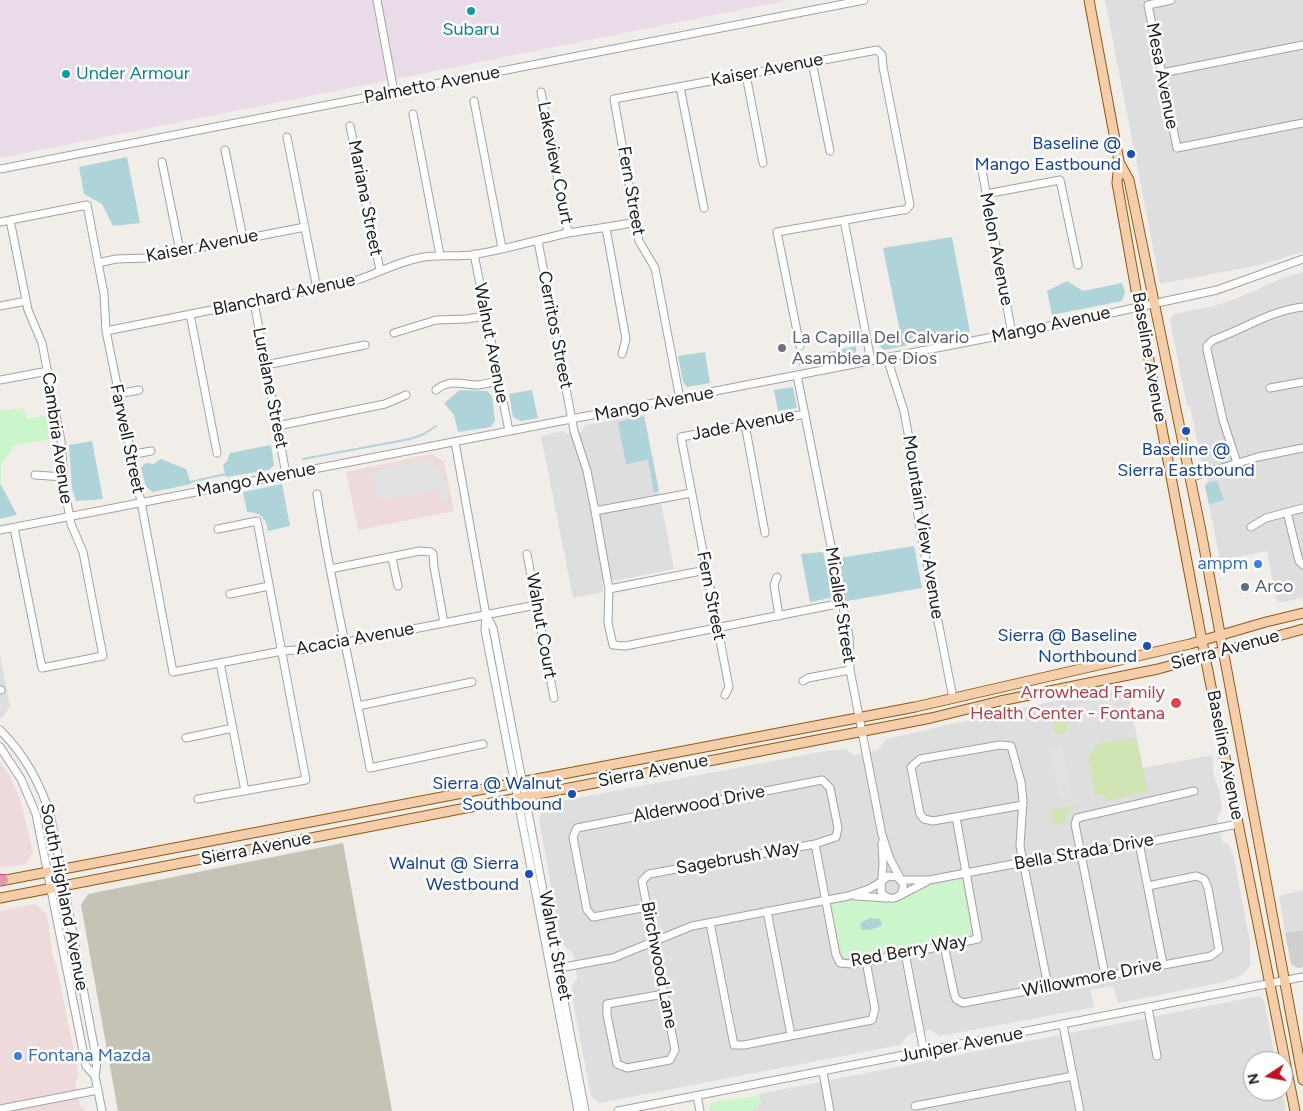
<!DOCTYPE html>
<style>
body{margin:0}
#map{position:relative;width:1303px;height:1111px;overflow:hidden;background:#f1ede9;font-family:Figtree,sans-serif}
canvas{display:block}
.north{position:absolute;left:1243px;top:1051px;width:50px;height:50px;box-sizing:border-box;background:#fff;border:1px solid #a6a6a6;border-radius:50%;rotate:259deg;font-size:14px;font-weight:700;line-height:20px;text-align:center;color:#212121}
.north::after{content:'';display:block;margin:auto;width:18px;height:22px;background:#c01322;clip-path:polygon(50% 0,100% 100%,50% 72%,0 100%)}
</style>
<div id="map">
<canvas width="1303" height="1111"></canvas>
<div class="north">N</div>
</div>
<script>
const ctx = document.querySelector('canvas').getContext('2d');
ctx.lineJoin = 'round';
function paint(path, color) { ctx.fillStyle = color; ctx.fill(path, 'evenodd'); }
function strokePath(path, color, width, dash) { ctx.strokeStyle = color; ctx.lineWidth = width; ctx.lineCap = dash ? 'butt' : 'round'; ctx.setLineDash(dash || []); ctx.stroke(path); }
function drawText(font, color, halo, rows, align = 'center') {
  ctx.font = font + ' Figtree,sans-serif'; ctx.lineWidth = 5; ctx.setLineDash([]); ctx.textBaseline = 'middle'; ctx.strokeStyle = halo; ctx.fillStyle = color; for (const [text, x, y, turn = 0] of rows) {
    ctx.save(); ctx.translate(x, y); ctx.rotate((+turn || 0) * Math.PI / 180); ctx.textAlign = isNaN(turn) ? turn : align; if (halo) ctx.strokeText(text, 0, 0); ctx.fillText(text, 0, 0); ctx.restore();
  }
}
paint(new Path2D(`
 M1105,0h198v252l-43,13 -100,19z
 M1303,272v326l-26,5 -10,-52 -47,9 -15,-74 3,-4 -5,-20 -2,-2 -11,-54h-3l-17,-86 4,-6 40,-8 21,-7 48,-21z
 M644,414l30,155 -55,11 -17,1 1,11 -30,6 -32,-162 21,-5 5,3 14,-2 5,-7z
 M0,655l10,52 -9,12 -1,-2z
 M1127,687l16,81 70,-13v18l7,21 2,15 -5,9 5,23 8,5 4,12 16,84v24l-8,9 -18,7 -106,21 -5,-17 -23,4 5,17 -155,29 -10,-6 -21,4 -9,11 -301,58 -8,-7 -18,-95 -1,-15 5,-8 -3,-23 -13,-13 -22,-123 7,-15 274,-52 25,-3 9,6 24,-5 8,-11 150,-34z
 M1303,890v40l-18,3 -6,-37z
 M1259,996l5,4 12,61h-23v30h29l4,20h-535l10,-7 -2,-10z`), '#dfdede');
paint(new Path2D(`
 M431,454l12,7 2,5 9,45 -96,19 -12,-58z
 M0,761l10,15 11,26 12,50 -8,13 -25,2z
 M35,904l12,10 6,44 3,6 23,112 -4,6 5,24 6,5h-86v-200z`), '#efdadb');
paint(new Path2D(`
 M0,0h790l-790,158z`), '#e9dbe8');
paint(new Path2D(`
 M1303,930v37l-5,1 -7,-4 -6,-31z`), '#cfcfcf');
paint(new Path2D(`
 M343,843l49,268h-274l-37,-206 7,-11z`), '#c5c3b5');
paint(new Path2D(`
 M1053 727a7 7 0 1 1 14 0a7 7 0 1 1-14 0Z
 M1136,738l12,53 -42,10 -1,-6h-10l-7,-37 10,-15z
 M1076,805l-9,9 -2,9 -11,2 -3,-15z`), '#d1e5b4');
paint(new Path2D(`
 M24,408l3,11 22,-4 4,24 -38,6 -14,19v21h-1v-74z
 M958,879l6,5 -1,5 8,40 -2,6 -120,24 -6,-2 -11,-47 -1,-2 4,-6 8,1 18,-4 35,4 24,-14z
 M759,1096l2,8 -10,7h-41l-1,-4 3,-5z`), '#cbf5cb');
paint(new Path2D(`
 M431,459l1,5 5,5h5v5l-4,3 6,-1 4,24 -9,2 -1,-9 -4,-6 -3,1v3l-51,10 -2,-4h-3l-4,-24 52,-13v5h2l-1,-5z
 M1114,698l2,8 15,-3 1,11 -55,11 -2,-20z
 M1062,746l10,51 -12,2 -10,-51z`), '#e1e1e1');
paint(new Path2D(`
 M127,157l13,66 -27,3 -11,-22 -18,-10 -5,-27z
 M952,237l18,95 -86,18 -7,-6v-4l24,-3 -18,-89z
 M1067,281l16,10 39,-8 3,9 -3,9 -70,14 -5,-24z
 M856,346v9l-57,11 -2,-7z
 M705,352l5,31 -23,4 -4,-5 -5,-26z
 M793,387l4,21 -19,3 -4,-21z
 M460,390l27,1 5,5 3,24 -4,7 -33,5 -4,-17 -10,-12z
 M532,390l6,28 -17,3 -8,-4 -4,-23z
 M644,416l15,75 -5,1 -6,-32 -22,4 -8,-42z
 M92,441l11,58 -27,2 -4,-12 -3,-44z
 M271,445l3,20 -5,5 -43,7 -3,-12 4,-4 3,-8z
 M161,459l25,10 5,15 -38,8 -7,-5 -5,-19 5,-5 7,1z
 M1217,481l7,19 -15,4 -4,-18 2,-3z
 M282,484l8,42 -22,5c-1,-12 -8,-19 -21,-19l-4,-20z
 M0,485h1l16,30 -17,4z
 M914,546l8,42 -75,13 -8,-43z
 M823,552l10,42 -3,4 -20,4 -9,-48z
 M870,918l10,1 2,6c-5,4 -14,5 -20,5l-2,-7z`), '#aed4da');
strokePath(new Path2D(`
 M303,459l107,-20 14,-5 12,-8
 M190,482l36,-8`), '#aed4da', 2);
const minor = new Path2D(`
 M377,0l17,92
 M1171,0l-23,5 29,143 126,-25
 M812,62l18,89
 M1162,73l141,-28
 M746,75l17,88
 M680,87l24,121
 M541,92l27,141
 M474,101l28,147
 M413,114l27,141
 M350,126l30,144
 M287,137l30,152
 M225,150l18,88
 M162,162l18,89
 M981,165l31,169
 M0,169l864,-169
 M986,194l74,-14 18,85
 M10,220l18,90 14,33 19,98 4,50 6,33 12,28 20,104 -61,12 -28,-140
 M844,220l27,141
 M0,222l87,-17 17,89 2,37 35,171 32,170 109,-21 29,-2 225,-44
 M606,228l20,111 -4,15
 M538,241l36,190 13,40 8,40 14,78 -1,34 5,22 12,1 217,-43
 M474,254l35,177
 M98,263l18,-4 30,-1 159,-31
 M254,302l32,172
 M0,306l26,-5
 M190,314l27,139
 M106,331l241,-48c25,-6 46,-20 72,-25 17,-4 35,-1 53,-3 32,-5 64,-15 96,-22 22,-4 45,-6 68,-11
 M394,333l42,-13 30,-1 20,-3
 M887,358l17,53 6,33 2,28 8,57 33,169
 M266,365l99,-20
 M797,375l52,262 1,33 32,165 8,24 10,19
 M0,380l48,-9
 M1270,388l33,-6
 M436,390c14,-12 27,-5 43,-5 6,-1 13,-3 20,-4
 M118,394l21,-4
 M680,399l-25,-131 -16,-27 -25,-142 263,-49 5,5 1,12 27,138 -4,5h-4l-125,22 23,114
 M745,424l20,109
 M277,426l108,-22 21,-9
 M455,442l31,173 7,13 92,483
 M130,455l21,-4
 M1237,463l-14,-43 -16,-70v-4l6,-6c29,-10 59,-30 90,-33
 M35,475l29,2
 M1189,478l69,-21 45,-9
 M317,494c14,92 36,182 53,274l113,-24
 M595,511l96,-18
 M1287,512l12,49 4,4
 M1251,527l15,-9 37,-10
 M0,530l1065,-207 152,-33 86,-31
 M527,554l27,144
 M392,558l6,28
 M330,569l90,-18 11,1 2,2 1,13 10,56
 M777,577l-3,8 5,31
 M609,589l97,-19
 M230,594l39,-8
 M486,616l-1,14 93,481
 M220,663l25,128
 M803,681l5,-3 42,-8
 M0,690h1
 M725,695l4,-8 -48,-250 124,-23
 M358,706l114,-24
 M0,730c25,25 41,54 51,88l46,244 -2,14 7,35
 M186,738l47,-10
 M0,747l21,32 15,35 50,252 9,10
 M198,799l108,-19 -49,-259 -39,8
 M1023,805l-90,16 -9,-2 -4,-5 -9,-47 9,-8 80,-14 11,1 10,36 2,18 -3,46 28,140
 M1139,843l24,121
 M815,844l21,111 4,8 12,1 126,-25 -22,-122
 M901,880h28l95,-18 58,-7 156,-31
 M882,881l6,-5 9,1 6,6c2,15 -14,21 -22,8l2,-27 -1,-21
 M901,895l25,-13
 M856,896l31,2
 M648,907l-55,10 -6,-7 -14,-73 4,-9 245,-48 8,8 8,40 -2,9 -21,7 -166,30 -7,7 33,169 -5,10 -43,8 -10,-4 -10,-49v-11l57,-10
 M767,911l24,124
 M710,923l24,122h10l128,-25 3,-11 -9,-48
 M944,945l10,48 2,6 7,4 248,-47 8,-6 -11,-62 -4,-9 -8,-3 -48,10
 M905,953l19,99
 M559,968l54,-10 79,-32 156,-30 21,-7 12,-7
 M1105,975l-30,-151 2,-6 117,-27
 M1148,1008l9,48
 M1063,1025l17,86
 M823,1072l7,39
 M697,1096l3,15
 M915,1106l158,-30
 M0,1109l98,-19
 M618,1111l685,-134`);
const major = new Path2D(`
 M1089,0l30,161 -2,22 22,124 63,334 93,470
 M1119,162l10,18 72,351 102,549
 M0,881l915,-174 275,-63 76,-22 37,-9
 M0,898l931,-180 69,-17 158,-32 145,-40`);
const highway = new Path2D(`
 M0,880h3`);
strokePath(minor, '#a2a2a2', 9);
strokePath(major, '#905a0e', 11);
strokePath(highway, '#cc3878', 12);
strokePath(minor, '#fff', 7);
strokePath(major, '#f4ceaa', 9);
strokePath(highway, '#e098ac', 10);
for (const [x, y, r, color] of [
 [471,11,5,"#0f9aa8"],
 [66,74,5,"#0f9aa8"],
 [1131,154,5,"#1a4fb4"],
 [782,348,5,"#6b7280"],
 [1186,431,5,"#1a4fb4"],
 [1258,564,5,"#3f7fe0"],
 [1245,587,5,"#5c6f8a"],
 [1147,646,5,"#1a4fb4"],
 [1176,703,6,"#e0444e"],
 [572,794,5,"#1a4fb4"],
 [529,874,5,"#1a4fb4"],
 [18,1056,5,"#3f7fe0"]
]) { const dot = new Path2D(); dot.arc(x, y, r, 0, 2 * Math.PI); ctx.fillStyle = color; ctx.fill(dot); strokePath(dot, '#fff', 2); }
drawText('18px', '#0d838f', '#fff', [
 ["Subaru",471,30],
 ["Under Armour",76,74,"left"]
]);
drawText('18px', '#212121', '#fff', [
 ["Kaiser Avenue",767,70,-11],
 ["Mesa Avenue",1162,76,79],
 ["Palmetto Avenue",432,85,-11],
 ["Lakeview Court",555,163,79],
 ["Fern Street",631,191,80],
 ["Mariana Street",365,198,79],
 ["Kaiser Avenue",202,246,-11],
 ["Melon Avenue",996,249,79],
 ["Blanchard Avenue",284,295,-12],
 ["Mango Avenue",1051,325,-12],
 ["Cerritos Street",555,330,79],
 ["Walnut Avenue",491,343,79],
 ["Baseline Avenue",1149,357,80],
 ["Lurelane Street",270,388,79],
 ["Mango Avenue",654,404,-11],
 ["Jade Avenue",743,425,-11],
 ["Cambria Avenue",57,438,82],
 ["Farwell Street",127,439,78],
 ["Mango Avenue",256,480,-11],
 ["Mountain View Avenue",923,527,81],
 ["Fern Street",711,596,79],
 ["Micallef Street",840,605,81],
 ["Walnut Court",541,626,80],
 ["Acacia Avenue",355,639,-10],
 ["Sierra Avenue",1225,650,-15],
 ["Baseline Avenue",1225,755,79],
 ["Sierra Avenue",653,771,-11],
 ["Alderwood Drive",699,804,-11],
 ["Sierra Avenue",256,849,-11],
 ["Bella Strada Drive",1084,852,-10],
 ["Sagebrush Way",738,858,-10],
 ["South Highland Avenue",64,897,79],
 ["Walnut Street",555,946,79],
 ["Red Berry Way",909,951,-10],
 ["Birchwood Lane",659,965,79],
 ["Willowmore Drive",1092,978,-11],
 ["Juniper Avenue",961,1045,-11]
]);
drawText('18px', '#164399', '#fff', [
 ["Baseline @",1121,144],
 ["Mango Eastbound",1121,165],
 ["Baseline @",1186,450,"center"],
 ["Sierra Eastbound",1186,471,"center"],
 ["Sierra @ Baseline",1137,636],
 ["Northbound",1137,657],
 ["Sierra @ Walnut",562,784],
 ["Southbound",562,805],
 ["Walnut @ Sierra",519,864],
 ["Westbound",519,885]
], 'right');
drawText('18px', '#5b616d', '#fff', [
 ["La Capilla Del Calvario",792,338],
 ["Asamblea De Dios",792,359]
], 'left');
drawText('18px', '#366cbe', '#fff', [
 ["ampm",1248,564],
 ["Fontana Mazda",28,1056,"left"]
], 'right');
drawText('18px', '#4e5e75', '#fff', [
 ["Arco",1255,587]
], 'left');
drawText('18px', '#be3a42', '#fff', [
 ["Arrowhead Family",1165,693],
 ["Health Center - Fontana",1165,714]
], 'right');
</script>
